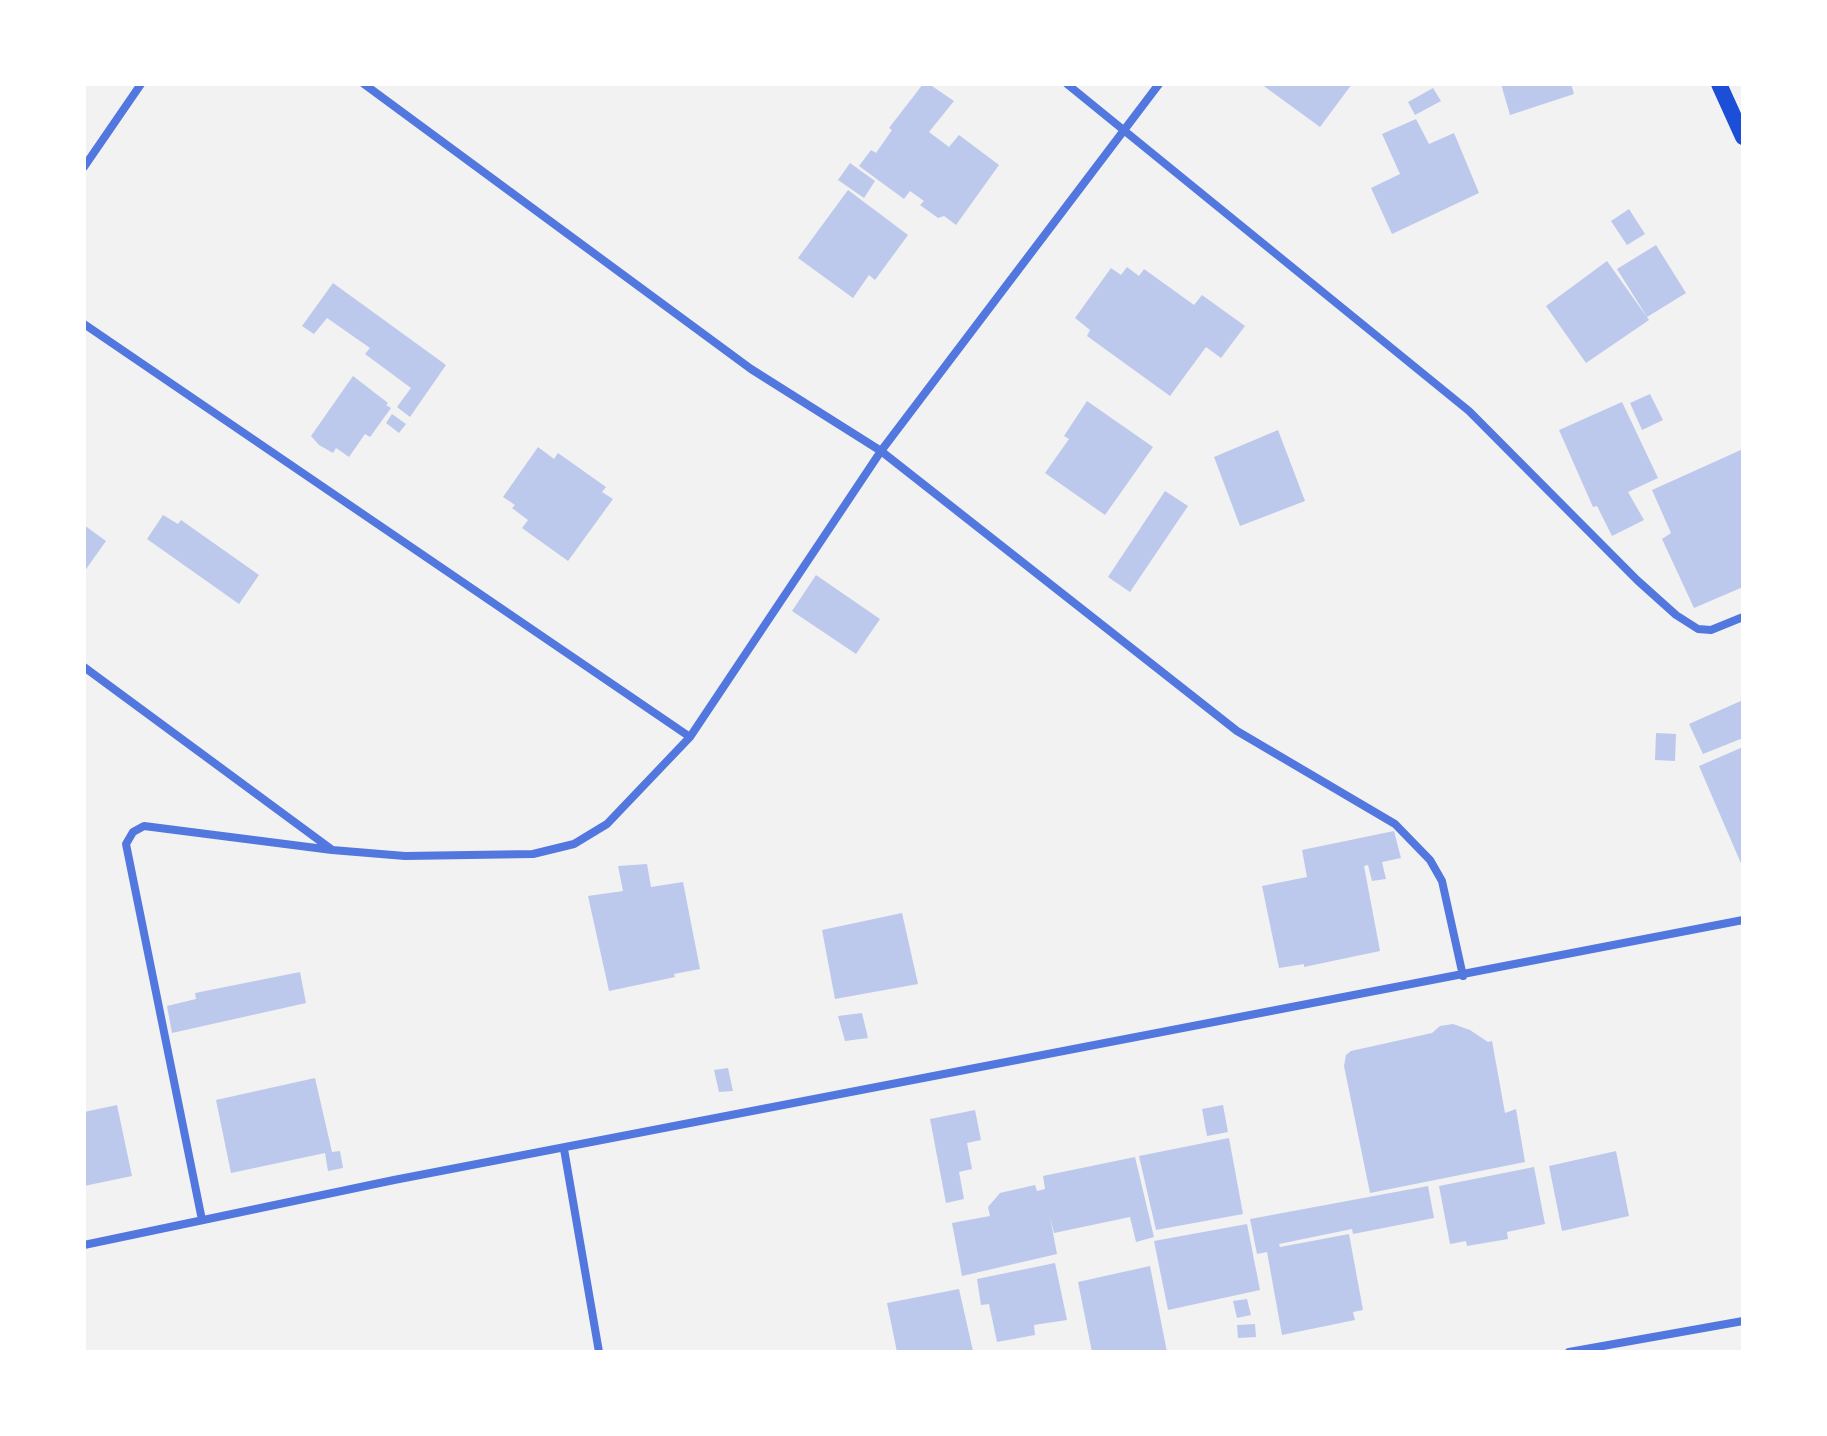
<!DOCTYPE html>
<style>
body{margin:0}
#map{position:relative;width:1827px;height:1436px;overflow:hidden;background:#f2f2f2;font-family:Commissioner,sans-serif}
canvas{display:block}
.frame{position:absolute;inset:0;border:86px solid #fff;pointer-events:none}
</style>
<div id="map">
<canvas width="1827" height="1436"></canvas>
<div class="frame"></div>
</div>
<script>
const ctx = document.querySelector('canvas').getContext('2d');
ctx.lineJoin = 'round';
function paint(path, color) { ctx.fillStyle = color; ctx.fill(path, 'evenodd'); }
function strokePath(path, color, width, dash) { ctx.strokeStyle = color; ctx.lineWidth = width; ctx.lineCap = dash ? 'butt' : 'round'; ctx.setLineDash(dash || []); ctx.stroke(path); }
paint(new Path2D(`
 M923,84h6l25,17 -25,31 20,15 10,-12 40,30 -43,60 -12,-9 -6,2 -18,-13 4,-4 -14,-10 -6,8 -45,-33 12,-16 5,3 16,-23 -3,-2z
 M1261,84h91l-32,43z
 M1501,84h70l3,10 -64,21z
 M1433,88l8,13 -26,14 -7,-13z
 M1416,119l13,25 25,-11 25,60 -87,41 -21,-46 29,-14 -18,-40z
 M850,163l25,18 -11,17 -26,-18z
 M848,190l60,45 -33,45 -6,-5 -16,23 -55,-40z
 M1629,209l16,25 -18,11 -16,-24z
 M1656,245l30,48 -39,24 -30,-48z
 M1607,261l42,59 -63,43 -40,-57z
 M1127,267l12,9 5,-7 50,36 8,-10 43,31 -24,32 -15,-11 -36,49 -83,-60 3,-6 -15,-12 36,-50 10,7z
 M333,283l113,82 -36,52 -13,-10 14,-19 -46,-34 5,-6 -43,-30 -13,16 -12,-8z
 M353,376l35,27 -2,2 5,3 -21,29 -5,-3 -16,23 -13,-9 -3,5 -14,-8 -8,-9z
 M1650,394l13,26 -21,10 -12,-27z
 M1087,401l66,46 -48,68 -60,-42 24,-34 -5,-3z
 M1622,402l36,76 -30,14 16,28 -32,16 -15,-30 -4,1 -34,-77z
 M392,414l14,10 -7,9 -13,-10z
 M1278,430l27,71 -65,25 -26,-69z
 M538,447l16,12 4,-6 48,34 -4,5 11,7 -45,62 -46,-33 6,-8 -16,-12 3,-3 -12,-8z
 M1743,449v138l-49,21 -32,-69 9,-6 -19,-43z
 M1165,491l23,15 -58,86 -22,-15z
 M163,515l15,9 3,-4 78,55 -20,29 -92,-65z
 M84,525l22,16 -22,31z
 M816,575l64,44 -24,35 -64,-43z
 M1743,700v38l-40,16 -14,-30z
 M1656,733l20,1 -1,27 -20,-1z
 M1743,747v121l-44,-102z
 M1394,831l7,27 -19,4 4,17 -14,2 -4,-16 -4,1 16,85 -76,16v-3l-25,4 -17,-82 45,-9 -5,-27z
 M647,864l4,23 32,-5 17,87 -26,5 1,3 -66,14 -21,-95 35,-5 -5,-25z
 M902,913l16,71 -83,15 -13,-69z
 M300,972l6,31 -134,30 -5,-27 29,-7 -1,-6z
 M862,1013l6,25 -23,3 -7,-25z
 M1453,1024l17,6 18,12 4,-1 13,72 11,-4 9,53 -155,31 -26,-127 2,-11 5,-4 81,-18 8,-7z
 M728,1068l5,23 -14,1 -5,-22z
 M315,1078l17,74 8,-1 3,17 -15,3 -3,-18 -94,20 -15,-73z
 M117,1105l15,71 -48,10v-74z
 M1223,1105l5,27 -21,4 -5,-27z
 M975,1110l6,30 -14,3 5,26 -13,3 5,27 -18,4 -16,-84z
 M1229,1138l14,76 -87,16 -17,-74z
 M1616,1151l13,65 -67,15 -13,-65z
 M1135,1157l19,80 -18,5 -6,-25 -76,16 -4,-16 7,37 -95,22 -10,-53 38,-7 -2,-9 12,-14 35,-8 2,6 8,-2 -2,-13z
 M1534,1167l11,57 -38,8 1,7 -41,7 -1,-5 -16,3 -11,-58z
 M1428,1186l6,32 -81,16 -1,-5 -73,15 1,3 69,-13 14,76 -10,2 2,8 -73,15 -15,-83 -10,2 -7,-35z
 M1247,1224l13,66 -92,20 -14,-69z
 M1055,1263l12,57 -33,5 1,10 -38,7 -8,-38 -8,1 -4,-26z
 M1150,1266l17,86h-75l-14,-70z
 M959,1289l14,62 -76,1 -10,-49z
 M1247,1299l4,16 -14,3 -4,-17z
 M1255,1324l1,13 -18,1 -1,-13z`), '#bdc9ec');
strokePath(new Path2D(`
 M364,84l387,285 130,82 356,280 158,93 35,36 12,21 21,95
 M1067,84l402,327 168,169 39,35 22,14 13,1 32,-13
 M84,167l57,-83
 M84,324l606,413 191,-286 278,-367
 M84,667l247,182
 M564,1149l35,203
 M202,1220l-76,-376 7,-12 11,-6 188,24 73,6 128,-2 41,-10 33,-20 83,-87
 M84,1245l310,-65 1349,-260
 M1569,1352l174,-31`), '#5277de', 8);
strokePath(new Path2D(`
 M1719,84l24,53`), '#1d4ed8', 16);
</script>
